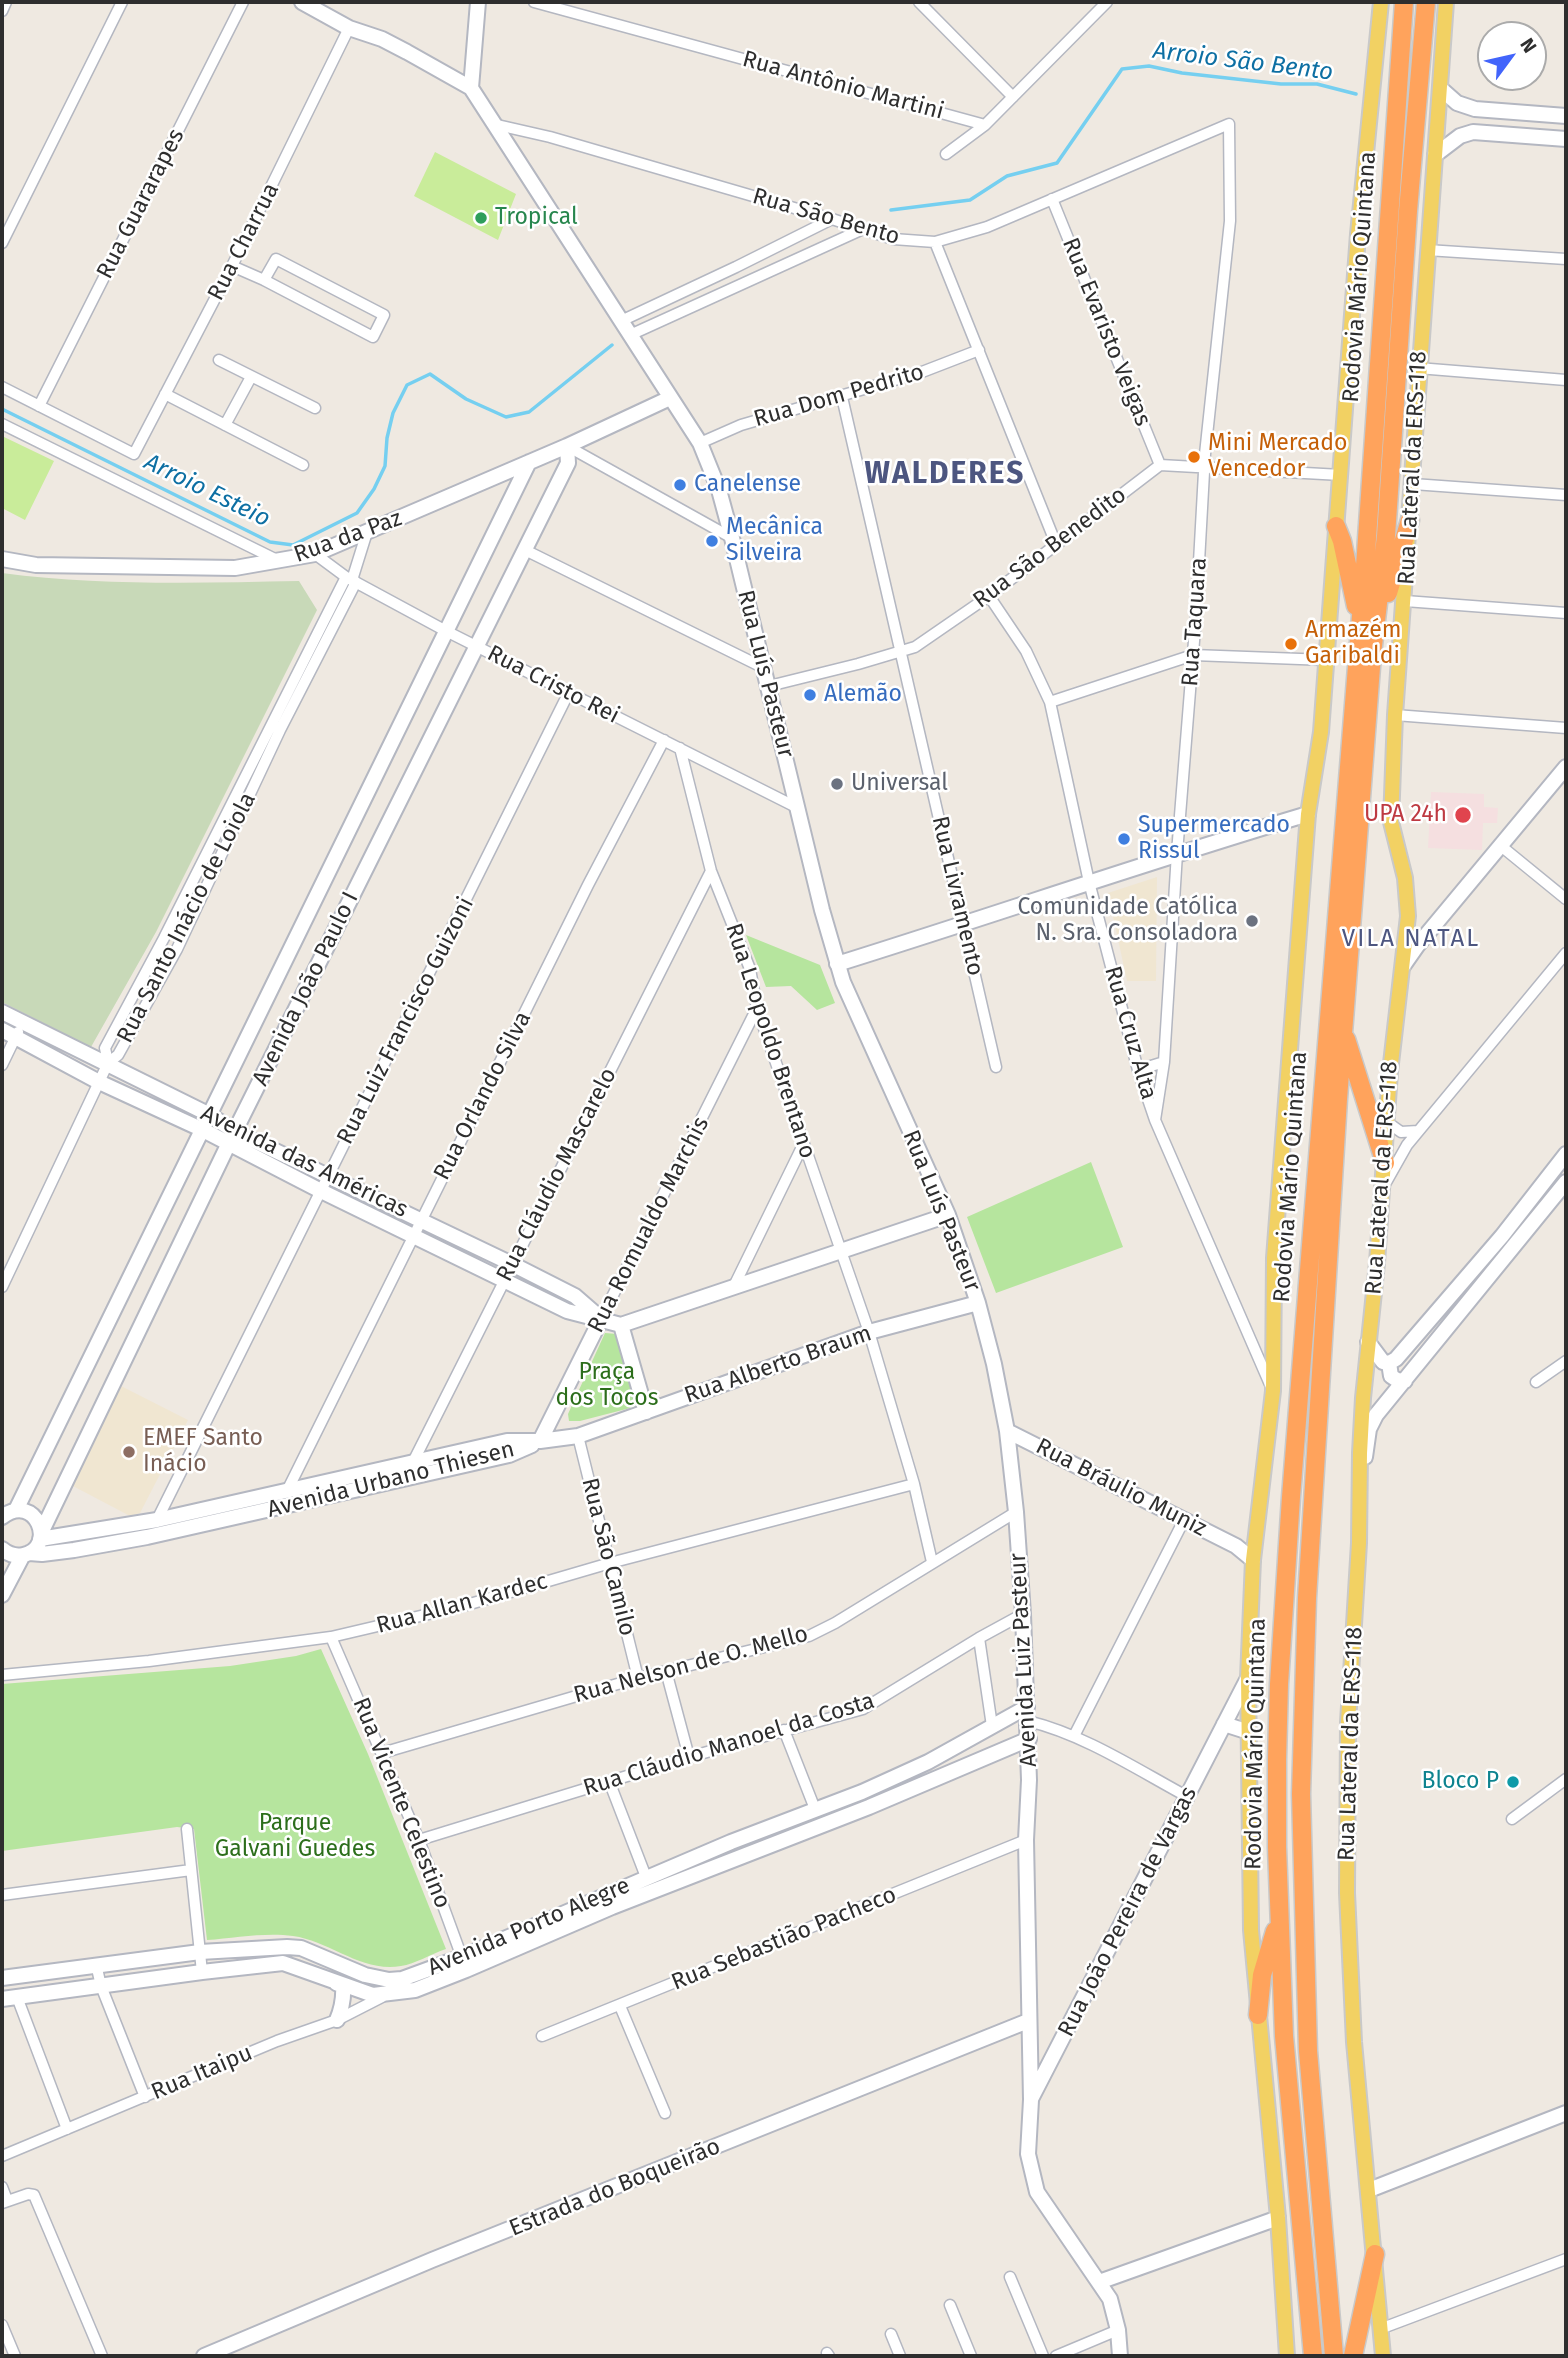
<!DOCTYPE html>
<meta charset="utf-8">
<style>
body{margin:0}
#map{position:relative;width:1568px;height:2358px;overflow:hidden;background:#efe9e1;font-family:"Fira Sans",sans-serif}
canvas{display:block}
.frame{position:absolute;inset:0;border:4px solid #2e2e2e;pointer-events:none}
.north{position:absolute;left:1477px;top:21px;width:70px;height:70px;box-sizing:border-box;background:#fff;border:2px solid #ababab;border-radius:50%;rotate:57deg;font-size:19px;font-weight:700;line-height:28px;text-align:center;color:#2e2e2e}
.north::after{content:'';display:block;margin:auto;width:24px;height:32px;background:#4264fb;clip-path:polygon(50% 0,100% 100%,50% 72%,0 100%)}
</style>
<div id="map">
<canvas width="1568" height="2358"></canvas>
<div class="frame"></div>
<div class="north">N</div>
</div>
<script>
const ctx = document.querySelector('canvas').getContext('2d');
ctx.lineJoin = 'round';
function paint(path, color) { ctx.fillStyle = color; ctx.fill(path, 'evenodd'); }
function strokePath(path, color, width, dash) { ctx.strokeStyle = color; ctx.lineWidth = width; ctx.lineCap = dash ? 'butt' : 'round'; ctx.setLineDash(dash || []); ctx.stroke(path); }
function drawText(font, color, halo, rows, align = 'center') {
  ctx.font = font + ' "Fira Sans",sans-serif'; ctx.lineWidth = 5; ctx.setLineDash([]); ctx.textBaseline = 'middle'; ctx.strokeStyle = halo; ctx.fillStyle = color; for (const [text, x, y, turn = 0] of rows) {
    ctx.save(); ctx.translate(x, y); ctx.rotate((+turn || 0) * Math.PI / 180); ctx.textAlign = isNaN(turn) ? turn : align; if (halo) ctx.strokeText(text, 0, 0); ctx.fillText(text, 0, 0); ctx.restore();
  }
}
paint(new Path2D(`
 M1157,877l-1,104h-29l-19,-88z
 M121,1386l67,34 -48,93 -10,3 -59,-31z`), '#f0e6d1');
paint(new Path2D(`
 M1431,792l53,2v13l14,1 -1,15h-14l-1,27 -54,-2z`), '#f5dfe0');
paint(new Path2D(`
 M746,935l74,30 15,38 -18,7 -26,-24 -25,1z
 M1091,1162l32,85 -127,46 -29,-76z
 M605,1333l12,1 21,72 -58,15h-11l-1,-7z
 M321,1649l47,105 78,195c-15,5 -31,15 -45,17 -39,7 -71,-25 -108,-30 -27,-4 -58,2 -86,4l-13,-111 -17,-2 -175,24v-167l228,-18 66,-10z`), '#b6e59e');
paint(new Path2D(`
 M2,573c98,13 198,10 297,8l18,29 -161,322 -65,115 -89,-45z`), '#c8d9b8');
paint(new Path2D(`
 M435,152l81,42 -18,46 -84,-44z
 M2,436l52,25 -29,59 -23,-12z`), '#c9ec9a');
strokePath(new Path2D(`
 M891,210l79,-10 37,-24 50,-13 65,-94 27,-3 33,7 99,11h36l39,10
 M2,409l268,133 23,3 64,-32 17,-24 11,-23 2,-28 6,-25 14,-28 23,-11 36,25 40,18 23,-5 83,-67`), '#75cff0', 3.5);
const street = new Path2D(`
 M534,2l451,123
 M919,2l94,95
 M2,11l4,-9
 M493,124l57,13 282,82 61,20 42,3 52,-15 242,-103 1,97 -25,233 -9,162 -19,237 -13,209 -9,58
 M946,154l39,-29 122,-123
 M1052,199l108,266
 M935,242l121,302
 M2,243l120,-241
 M1427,250l139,9
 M232,266l32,14 109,57 11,-22 -108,-56 -12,21
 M621,321l115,-54 96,-48
 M630,335l233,-106
 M219,360l96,48
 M1418,368l148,12
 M2,387l132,67 98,-188 117,-238
 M165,394l138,71
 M842,397l154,670
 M39,406l204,-404
 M2,424l275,136
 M225,425l26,-48
 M700,443l41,-18 181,-53 57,-22
 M567,446l165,92
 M1413,484l153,11
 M525,550l239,118
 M315,554l31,23 100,54 350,176
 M352,580l15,-48
 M989,596l37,55 24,51 39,180 49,188 17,50 117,269
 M1405,601l161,12
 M769,686l89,-22 57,-17 74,-51 171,-131 181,10
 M1050,702l143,-47 134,5
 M1395,715l171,13
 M680,748l31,123 39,98 7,39 112,324 45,152 18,78
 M1501,846l65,53
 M108,1063l-3,-15 59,-110 182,-361
 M2,1065l16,-33
 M1138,1070l26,-8
 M1387,1122l14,10 17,-1
 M1385,1184l22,-39 159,-192
 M734,1286l69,-141
 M2,1287l106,-224 10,-8 59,-106 103,-219 76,-148
 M601,1319l156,-311
 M1536,1382l30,-21
 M578,1436l60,242
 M412,1464l299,-593
 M287,1491l301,-606 76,-145
 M156,1522l413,-830
 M331,1637l88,203 45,123
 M979,1638l13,88
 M666,1671l23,86
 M2,1675l147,-14 182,-24 132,-31 147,-43 304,-79
 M1028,1721c57,14 108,48 160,76
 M784,1730l31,79
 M1074,1736l110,-216
 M382,1753l256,-75 171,-42 26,-13 181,-111
 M609,1781l37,96
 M1512,1819l54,-40
 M187,1829l15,143
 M419,1840l270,-83 174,-48 116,-71 44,-24
 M2,1895l189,-25
 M96,1964l5,22 44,111
 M17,1997l50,132
 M620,2006l45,107
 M542,2036l484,-196
 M2,2156l275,-115 60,-21 45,-23
 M2,2187l5,13
 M2,2203l26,-9 6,1 68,161
 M1010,2277l33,79
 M950,2305l21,51
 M2,2325l13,31
 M1380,2329l186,-70
 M891,2334l9,22
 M827,2353l2,3
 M1056,2356l62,-26`);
const secondary = new Path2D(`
 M302,2l47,26 33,11 25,13 64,36
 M478,2l-7,86 229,355 19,47 13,48 90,372 21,72 105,233 30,88 16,61 13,67 9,81 7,102 6,166 -3,60 5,260 -3,54 9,38 73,107 8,31 2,26
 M1440,88l17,15 18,6 91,7
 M1435,155l25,-19 13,-4 93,7
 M2,559l34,6 199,3 80,-14 252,-108 103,-48
 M837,964c157,-49 313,-103 471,-150
 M1403,966l14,-20 149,-179
 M2,1012l206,102 28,18 276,132 63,32 23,20
 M2,1030l97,52 102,47 120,62 246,120 54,14 327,-110
 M621,1325l25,87
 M1368,1342l15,20 6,1 7,-4 106,-123 64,-82
 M1389,1363l2,13 6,4 8,1
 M1007,1431l229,115 17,14
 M540,1441l61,-122
 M1365,1457l4,-28 7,-14 190,-233
 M16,1510l513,-1048
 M2,1517c34,-26 56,31 21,38 -9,2 -15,-1 -21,-6
 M41,1533l188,-390 339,-680 -1,-17
 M40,1539l117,-19 350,-79h33l38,-5 291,-104 109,-29
 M29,1553l13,1 32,-4 73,-13 362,-82 23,-10
 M2,1595l21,-40
 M1224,1724l25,8
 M2,1978l198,-26 87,-5 14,1 64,27 24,5 13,-1 60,-22 269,-115 131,-50 66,-30 99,-55
 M336,1983l7,3c1,13 -1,22 -6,34
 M2,1999l200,-27 81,-9 90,32 42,-5 51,-20 146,-63 257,-100 160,-68
 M1031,2099l217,-421
 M1369,2190l197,-77
 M1099,2282l179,-64
 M204,2356l228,-96 596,-239`);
const primary = new Path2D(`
 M1287,2356l-9,-138 -27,-288 -3,-252 5,-118 20,-169 1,-133 34,-444 13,-82 37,-498 23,-232
 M1383,2356l-29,-314 -7,-149 1,-171 11,-179 1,-90 3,-55 14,-135 13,-191 18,-156 -3,-38 -14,-56 4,-107 51,-713`);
const highway = new Path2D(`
 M1336,526l6,15 14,65
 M1388,593l22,-73
 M1346,1039l39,124
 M1258,2015l4,-40 13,-44
 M1313,2356l-29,-320 -7,-189v-88l2,-75 12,-187 75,-944 38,-551
 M1334,2356l-26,-305 -7,-257 6,-196 31,-499 34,-445 14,-118 22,-325 18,-209
 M1353,2356l22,-102`);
strokePath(street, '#b4b7c1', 13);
strokePath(secondary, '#b4b7c1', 18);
strokePath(primary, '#c9c9c9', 18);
strokePath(highway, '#c9c9c9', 21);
strokePath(street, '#fff', 10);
strokePath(secondary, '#fff', 14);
strokePath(primary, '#f2d163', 14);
strokePath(highway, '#ffa35c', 18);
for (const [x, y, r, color] of [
 [481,218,7,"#2e9e5b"],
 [1194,457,7,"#e8710a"],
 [680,485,7,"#3f7fe0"],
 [712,541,7,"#3f7fe0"],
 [1291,644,7,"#e8710a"],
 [810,695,7,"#3f7fe0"],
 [837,784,7,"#6b7280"],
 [1463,815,9,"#e0444e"],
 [1124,839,7,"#3f7fe0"],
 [1252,921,7,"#6b7280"],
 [129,1452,7,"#8d6e63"],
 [1513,1782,7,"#0f9aa8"]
]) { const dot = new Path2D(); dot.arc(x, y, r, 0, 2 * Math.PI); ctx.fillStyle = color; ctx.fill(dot); strokePath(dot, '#fff', 2.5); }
drawText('23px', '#2e2e2e', '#fff', [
 ["Rua Antônio Martini",843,86,15],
 ["Rua Guararapes",141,204,-63],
 ["Rua São Bento",826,217,16],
 ["Rua Charrua",244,242,-63],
 ["Rodovia Mário Quintana",1360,277,-86],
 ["Rua Evaristo Veigas",1106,332,68],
 ["Rua Dom Pedrito",839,396,-16],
 ["Rua Lateral da ERS-118",1413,468,-87],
 ["Rua da Paz",348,537,-20],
 ["Rua São Benedito",1050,548,-37],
 ["Rua Taquara",1195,622,-86],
 ["Rua Luís Pasteur",765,674,76],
 ["Rua Cristo Rei",553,685,27],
 ["Rua Livramento",957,896,77],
 ["Rua Santo Inácio de Loiola",187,918,-63],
 ["Avenida João Paulo I",306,989,-64],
 ["Rua Luiz Francisco Guizoni",406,1021,-63],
 ["Rua Cruz Alta",1130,1033,74],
 ["Rua Leopoldo Brentano",770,1041,72],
 ["Rua Orlando Silva",483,1096,-63],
 ["Avenida das Américas",304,1162,26],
 ["Rua Cláudio Mascarelo",557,1175,-63],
 ["Rodovia Mário Quintana",1291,1177,-86],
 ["Rua Lateral da ERS-118",1382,1178,-86],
 ["Rua Luís Pasteur",941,1211,68],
 ["Rua Romualdo Marchis",649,1225,-63],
 ["Rua Alberto Braum",778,1365,-19],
 ["Avenida Urbano Thiesen",391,1480,-14],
 ["Rua Bráulio Muniz",1121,1488,27],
 ["Rua São Camilo",608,1557,76],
 ["Rua Allan Kardec",462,1604,-15],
 ["Avenida Luiz Pasteur",1024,1660,-93],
 ["Rua Nelson de O. Mello",691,1665,-15],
 ["Rodovia Mário Quintana",1256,1744,-89],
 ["Rua Lateral da ERS-118",1351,1744,-88],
 ["Rua Cláudio Manoel da Costa",729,1745,-17],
 ["Rua Vicente Celestino",401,1803,68],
 ["Rua João Pereira de Vargas",1128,1912,-63],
 ["Avenida Porto Alegre",529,1927,-23],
 ["Rua Sebastião Pacheco",784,1939,-22],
 ["Rua Itaipu",202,2073,-23],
 ["Estrada do Boqueirão",615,2188,-22]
]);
drawText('23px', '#27864d', '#fff', [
 ["Tropical",495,218]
], 'left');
drawText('23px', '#c56008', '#fff', [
 ["Mini Mercado",1208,444],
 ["Vencedor",1208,470],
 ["Armazém",1305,631],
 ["Garibaldi",1305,657]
], 'left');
drawText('23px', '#366cbe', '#fff', [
 ["Canelense",694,485],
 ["Mecânica",726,528],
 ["Silveira",726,554],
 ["Alemão",824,695],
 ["Supermercado",1138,826],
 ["Rissul",1138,852]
], 'left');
drawText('23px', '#5b616d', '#fff', [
 ["Universal",851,784],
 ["Comunidade Católica",1238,908,"right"],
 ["N. Sra. Consoladora",1238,934,"right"]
], 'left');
drawText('23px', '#be3a42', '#fff', [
 ["UPA 24h",1447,815]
], 'right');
drawText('23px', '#2c6e1b', '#fff', [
 ["Praça",607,1373],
 ["dos Tocos",607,1399],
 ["Parque",295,1824],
 ["Galvani Guedes",295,1850]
]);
drawText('23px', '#785e54', '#fff', [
 ["EMEF Santo",143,1439],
 ["Inácio",143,1465]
], 'left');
drawText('23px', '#0d838f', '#fff', [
 ["Bloco P",1499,1782]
], 'right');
drawText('italic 24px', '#0d6fa3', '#fff', [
 ["Arroio São Bento",1243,62,7],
 ["Arroio Esteio",207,491,26]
]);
ctx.letterSpacing = '2px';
drawText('24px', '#4d5680', '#fff', [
 ["VILA NATAL",1411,939]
]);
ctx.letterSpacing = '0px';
ctx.letterSpacing = '2px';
drawText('bold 30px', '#4d5680', '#fff', [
 ["WALDERES",945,475]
]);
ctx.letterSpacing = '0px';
</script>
